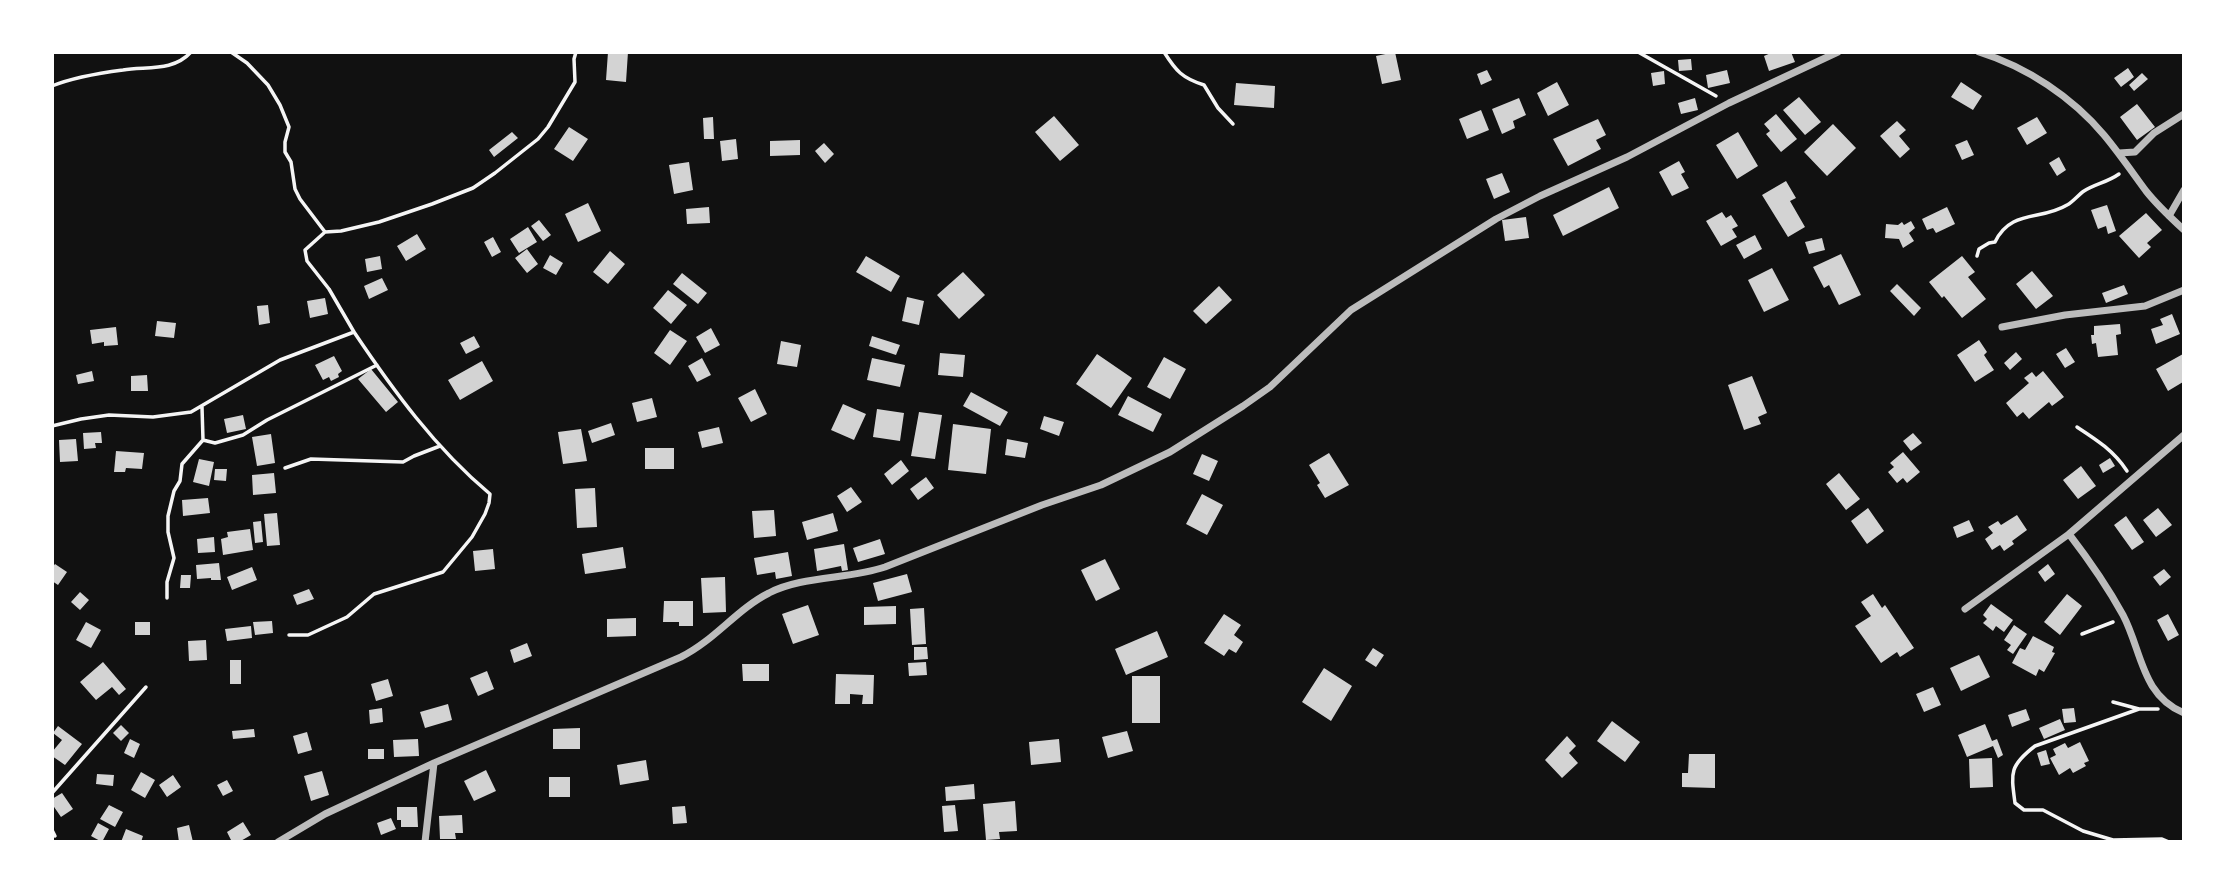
<!DOCTYPE html>
<style>
body{margin:0}
#map{position:relative;width:2236px;height:894px;overflow:hidden;background:#111;font-family:"Playfair Display",serif}
canvas{display:block}
.frame{position:absolute;inset:0;border:54px solid #fff;pointer-events:none}
</style>
<div id="map">
<canvas width="2236" height="894"></canvas>
<div class="frame"></div>
</div>
<script>
const ctx = document.querySelector('canvas').getContext('2d');
ctx.lineJoin = 'round';
function paint(path, color) { ctx.fillStyle = color; ctx.fill(path, 'evenodd'); }
function strokePath(path, color, width, dash) { ctx.strokeStyle = color; ctx.lineWidth = width; ctx.lineCap = dash ? 'butt' : 'round'; ctx.setLineDash(dash || []); ctx.stroke(path); }
paint(new Path2D(`
 M608,52h20l-2,30 -20,-2z
 M1395,52l6,28 -19,4 -6,-28z
 M1773,52h18l4,10 -26,9 -5,-15z
 M1691,59l1,11 -13,1 -1,-11z
 M2128,68l6,9 -13,10 -7,-9z
 M1487,70l5,10 -11,5 -4,-11z
 M1727,70l3,13 -22,5 -2,-13z
 M1664,71l1,13 -12,2 -2,-13z
 M2142,73l6,6 -14,12 -5,-6z
 M1557,82l12,23 -21,11 -11,-23z
 M1961,82l21,14 -9,14 -22,-13z
 M1236,83l39,3 -1,22 -40,-3z
 M1799,97l22,25 -16,13 -22,-25z
 M1519,98l7,17 -13,6 2,7 -13,6 -10,-25z
 M1695,98l3,12 -17,4 -3,-11z
 M2137,104l18,23 -18,13 -17,-23z
 M1481,110l8,20 -22,9 -8,-20z
 M1776,114l21,25 -16,13 -15,-18 4,-3 -6,-7z
 M1054,116l25,29 -19,16 -25,-29z
 M713,117l1,22h-10l-1,-21z
 M2037,117l10,16 -20,12 -10,-17z
 M1598,119l8,16 -10,5 5,9 -33,17 -15,-27z
 M1897,121l9,9 -7,6 11,13 -10,9 -20,-22z
 M1833,124l23,24 -29,28 -23,-24z
 M569,127l19,12 -15,22 -19,-12z
 M512,132l6,6 -24,19 -5,-7z
 M1738,132l20,34 -21,13 -21,-34z
 M736,139l2,20 -16,2 -2,-20z
 M800,140v15l-30,1v-15z
 M1967,140l7,15 -12,5 -7,-15z
 M824,143l10,11 -9,9 -10,-12z
 M2059,157l7,13 -9,6 -8,-13z
 M1679,161l6,11 -4,2 8,14 -17,8 -13,-24z
 M689,162l4,28 -19,4 -5,-29z
 M1502,173l8,19 -16,7 -8,-20z
 M1786,181l10,17 -6,3 15,26 -17,10 -26,-42z
 M1609,187l10,21 -56,28 -10,-21z
 M588,203l13,28 -23,11 -13,-28z
 M2107,205l9,26 -8,3 -2,-8 -8,3 -7,-19z
 M709,207l1,16 -23,1 -1,-15z
 M1947,207l8,17 -19,9 -3,-5 -6,2 -5,-11z
 M1722,212l4,6 5,-3 7,11 -6,3 5,8 -16,9 -15,-25z
 M2146,213l16,17 -15,13 4,4 -12,11 -20,-22z
 M1526,217l3,21 -24,3 -3,-21z
 M539,220l12,15 -8,6 -12,-15z
 M1911,221l4,7 -6,5 5,8 -11,7 -4,-9 -14,-1 1,-14 12,1 4,-3 2,3z
 M528,227l9,15 -18,11 -9,-14z
 M417,234l9,15 -20,12 -9,-15z
 M1755,235l7,14 -18,10 -8,-14z
 M493,237l8,15 -9,5 -8,-15z
 M1822,238l3,12 -16,4 -4,-12z
 M527,249l11,15 -11,9 -12,-15z
 M610,251l15,13 -17,20 -15,-12z
 M1841,254l20,41 -22,10 -10,-20 -5,3 -11,-21z
 M550,255l13,8 -7,12 -13,-7z
 M380,256l2,13 -15,3 -2,-13z
 M866,256l34,20 -9,16 -35,-20z
 M1962,256l13,16 -7,5 18,22 -24,19 -18,-22 -2,2 -13,-16z
 M1772,268l17,32 -25,12 -16,-32z
 M2032,271l21,25 -17,13 -20,-25z
 M963,272l22,23 -26,24 -22,-24z
 M682,273l25,20 -9,11 -25,-20z
 M382,278l6,12 -19,9 -5,-13z
 M1897,284l24,24 -7,8 -24,-25z
 M2124,285l4,9 -22,9 -4,-10z
 M1219,286l13,14 -26,24 -13,-13z
 M668,290l19,15 -16,19 -18,-16z
 M907,297l17,4 -5,24 -17,-4z
 M325,298l3,16 -18,4 -3,-17z
 M268,305l2,18 -11,2 -2,-19z
 M2172,314l8,20 -24,10 -5,-15 12,-4 -3,-6z
 M157,321l19,2 -2,15 -19,-2z
 M2120,324l1,10 -5,1 2,20 -20,2 -2,-14 -4,1 -1,-9h3v-9z
 M116,327l2,18 -14,1v-4l-12,2 -2,-14z
 M711,328l9,17 -15,8 -9,-16z
 M670,330l17,11 -17,24 -16,-12z
 M474,336l6,11 -14,7 -6,-11z
 M872,336l28,9 -4,10 -27,-9z
 M1979,340l8,12 -3,3 10,15 -19,12 -18,-27z
 M781,341l20,4 -4,22 -20,-3z
 M2066,348l9,14 -10,6 -9,-14z
 M2016,352l6,7 -12,11 -6,-7z
 M940,353l25,2 -2,22 -25,-2z
 M1097,354l35,24 -21,30 -35,-24z
 M2183,354v28l-15,9 -12,-22z
 M334,356l8,15 -4,3 1,3 -8,4 -2,-4 -6,3 -8,-15z
 M1164,357l22,12 -16,30 -23,-12z
 M702,358l9,17 -14,7 -9,-16z
 M872,358l33,7 -5,22 -33,-7z
 M482,361l11,20 -33,19 -12,-20z
 M371,369l27,33 -12,10 -28,-33z
 M92,371l2,10 -16,3 -2,-9z
 M2043,371l21,26 -12,9 -3,-4 -20,17 -6,-7 -6,5 -11,-14 23,-20 -5,-5 8,-6 4,5z
 M147,375l1,16h-17v-15z
 M1752,376l15,37 -9,4 3,7 -17,6 -16,-45z
 M755,389l12,25 -16,8 -13,-24z
 M971,392l37,20 -8,14 -37,-20z
 M1128,396l34,18 -9,18 -35,-17z
 M652,398l5,19 -20,5 -5,-19z
 M843,404l23,10 -12,26 -23,-10z
 M877,409l27,4 -4,28 -27,-4z
 M919,412l23,3 -7,44 -24,-3z
 M243,415l3,14 -19,4 -3,-14z
 M1044,416l20,6 -5,14 -19,-7z
 M611,423l4,12 -23,8 -4,-12z
 M953,424l38,5 -5,45 -38,-4z
 M719,427l4,16 -21,5 -4,-16z
 M581,429l6,32 -24,3 -5,-32z
 M101,432l1,11h-7l1,5 -12,1 -1,-16z
 M1913,433l9,10 -11,8 -8,-10z
 M271,434l4,29 -18,3 -5,-29z
 M76,439l2,22 -18,1 -1,-22z
 M1007,439l21,4 -3,15 -20,-3z
 M645,448h29v21h-29z
 M116,451l28,2 -2,16 -16,-1 -1,4h-11z
 M1903,452l17,20 -13,11 -4,-5 -6,5 -9,-11 6,-5 -4,-4z
 M1329,453l20,32 -24,13 -8,-13 3,-2 -11,-18z
 M1202,454l16,7 -9,20 -16,-7z
 M2110,458l5,8 -12,7 -4,-8z
 M199,459l15,3 -5,24 -16,-4z
 M901,460l8,11 -17,14 -8,-11z
 M2081,466l15,20 -18,13 -15,-19z
 M215,469h12l-1,12 -12,-1z
 M274,473l2,20 -23,2 -1,-20z
 M1839,473l21,26 -14,11 -20,-26z
 M926,477l8,11 -16,12 -8,-11z
 M851,487l11,15 -15,10 -10,-16z
 M595,488l2,39 -20,1 -2,-39z
 M1202,494l21,11 -16,30 -21,-11z
 M208,498l2,15 -27,3 -1,-16z
 M1868,508l16,23 -17,13 -16,-23z
 M2158,508l14,17 -16,12 -13,-17z
 M774,510l2,26 -22,2 -2,-27z
 M277,513l3,32 -13,1 -3,-32z
 M833,513l5,18 -31,9 -5,-18z
 M2017,515l10,15 -15,11 2,3 -10,7 -4,-6 -8,5 -7,-11 8,-6 -5,-6 10,-6 3,4z
 M2126,516l18,26 -12,8 -18,-25z
 M1969,520l5,11 -17,7 -4,-11z
 M261,521l2,21 -8,1 -2,-21z
 M250,529l3,21 -30,5 -2,-16 7,-2 -1,-5z
 M214,537l1,15 -17,1 -1,-14z
 M880,539l5,15 -27,8 -5,-14z
 M844,544l4,26 -6,1 -1,-5 -24,5 -3,-22z
 M623,547l3,21 -41,6 -3,-20z
 M493,549l2,20 -20,2 -2,-20z
 M788,552l4,24 -16,3 -1,-7 -18,3 -3,-17z
 M1105,559l15,30 -24,12 -15,-31z
 M219,563l2,17h-10v-2l-14,1 -1,-14z
 M55,564l12,8 -9,13 -6,-4v-13z
 M2048,564l7,10 -10,8 -7,-10z
 M252,567l5,13 -25,10 -5,-13z
 M2164,569l7,8 -11,9 -7,-9z
 M907,574l5,18 -34,9 -5,-18z
 M181,575h10l-1,13h-10z
 M725,577l1,35 -23,1 -2,-35z
 M309,589l5,10 -17,6 -4,-10z
 M80,592l9,8 -9,10 -9,-8z
 M1873,594l9,14 3,-3 29,43 -14,9 -3,-5 -16,11 -26,-37 16,-10 -10,-14z
 M2067,594l15,12 -22,29 -16,-13z
 M664,601h29v25h-14v-4h-16z
 M1991,604l22,16 -9,12 -8,-6 -3,5 -10,-8 4,-4 -4,-4z
 M808,605l11,30 -26,9 -11,-30z
 M896,606v18l-32,1v-18z
 M924,608l2,36 -14,1 -2,-36z
 M1224,614l17,11 -7,10 9,7 -7,11 -7,-4 -5,7 -20,-13z
 M2168,614l11,21 -11,6 -11,-21z
 M636,618v18l-29,1v-18z
 M272,621l1,12 -18,2 -2,-13z
 M86,622l15,8 -10,18 -15,-8z
 M135,622h15v13h-15z
 M2014,625l13,9 -14,20 -6,-4 4,-5 -7,-5z
 M251,626l1,12 -25,3 -2,-12z
 M1157,631l11,26 -42,18 -11,-26z
 M2033,636l21,11 -2,5 3,1 -11,19 -5,-3 -3,7 -24,-13 8,-15 5,2z
 M206,640l1,20 -18,1 -1,-20z
 M527,643l5,13 -18,7 -4,-13z
 M914,647h13l1,12 -14,1z
 M1373,648l11,7 -8,12 -11,-7z
 M1979,655l11,22 -29,14 -11,-23z
 M230,660h11v24h-11z
 M103,662l23,27 -7,6 -7,-8 -16,13 -16,-18z
 M926,662l1,13 -18,1 -1,-13z
 M742,664h27v17h-26z
 M1324,668l28,18 -21,35 -29,-19z
 M487,671l7,18 -16,7 -8,-18z
 M836,674l38,1 -1,29h-11l1,-9 -13,-1v10h-15z
 M1132,676h28v47h-28z
 M388,679l5,17 -17,5 -5,-17z
 M1933,687l8,18 -17,7 -8,-18z
 M448,704l4,16 -27,8 -5,-16z
 M382,708l1,14 -13,2 -1,-14z
 M2074,708l2,14 -12,1 -2,-14z
 M2026,709l4,11 -18,7 -4,-12z
 M2060,719l5,11 -21,9 -5,-11z
 M1612,721l28,21 -15,20 -28,-21z
 M1985,724l7,17 5,-2 6,16 -5,3 -5,-12 -26,11 -9,-22z
 M121,725l8,8 -8,8 -8,-8z
 M58,726l24,18 -17,21 -13,-9v-4l10,-12 -9,-7z
 M580,728v21h-27v-20z
 M254,729l1,8 -22,2 -1,-8z
 M1127,731l6,20 -25,7 -6,-21z
 M307,732l5,18 -14,4 -5,-18z
 M1567,736l9,10 -7,7 9,10 -16,15 -17,-18z
 M130,739l10,5 -6,14 -10,-5z
 M418,739l1,17 -25,1 -1,-17z
 M1059,739l2,23 -30,3 -2,-23z
 M2080,742l9,19 -5,2 2,3 -13,7 -3,-5 -11,7 -9,-17 6,-3 -3,-6 12,-6 3,5z
 M368,749h16v10h-16z
 M2046,750l4,14 -9,2 -4,-13z
 M1689,754h26v34l-33,-1v-14h6z
 M1992,758l1,29 -23,1 -1,-29z
 M646,760l3,20 -29,5 -3,-20z
 M486,770l10,21 -22,10 -10,-20z
 M322,771l7,24 -18,6 -7,-25z
 M141,772l14,8 -10,18 -14,-8z
 M97,774l17,1 -1,11 -17,-2z
 M173,775l8,12 -14,10 -8,-12z
 M549,777h21v20h-21z
 M227,780l6,11 -10,5 -6,-11z
 M974,784l1,15 -29,2 -1,-14z
 M62,793l11,16 -12,8 -9,-13v-5z
 M1015,801l2,30 -18,1 1,7 -14,1 -3,-36z
 M109,805l14,7 -8,15 -15,-8z
 M955,805l3,26 -14,1 -2,-26z
 M685,806l2,17 -14,1 -1,-17z
 M397,807h20l1,20h-17v-7h-4z
 M462,815l1,18h-8l1,6h-16l-1,-23z
 M391,818l5,11 -15,6 -4,-12z
 M243,822l8,13 -12,7h-7l-5,-10z
 M98,823l11,6 -7,13 -11,-6z
 M189,825l4,17h-14l-2,-14z
 M126,829l17,7 -2,6h-20z`), '#d3d3d3');
strokePath(new Path2D(`
 M231,52l16,11 21,22 12,20 9,22 -4,15v10l6,10 4,27 5,10 25,33
 M1164,52c12,19 18,26 40,33l14,23 15,16
 M1638,52l78,44
 M52,86c22,-9 48,-13 71,-16 23,-4 50,2 68,-18
 M1977,256l2,-7 10,-6 6,-1c16,-33 46,-21 72,-37 6,-3 11,-10 17,-14 11,-7 24,-9 35,-17
 M354,332l-25,-43 -22,-28 -2,-11 20,-18 16,-1 38,-9 53,-18 41,-16 22,-15 43,-34 10,-12 27,-45 -1,-23 2,-7
 M202,407l1,33 12,3 28,-8 24,-15 110,-55
 M52,426l29,-7 28,-4 44,2 38,-5 89,-52 74,-28c39,58 81,116 136,162l-1,9 -4,11 -13,23 -29,35 -69,22 -27,23 -39,18h-19
 M2077,427c20,13 37,24 50,44
 M285,468l26,-9 92,3 11,-6 26,-10
 M167,598v-16l7,-24 -6,-26v-16l6,-25 6,-10 2,-17 21,-24
 M2082,634l31,-12
 M2113,702l26,7h19
 M2139,709l-104,37c-26,20 -24,27 -20,57l9,7h19l40,21 30,9 49,-1 7,3
 M52,793l94,-106
 M52,830l3,6`), '#f5f5f5', 3.5);
strokePath(new Path2D(`
 M1979,52c48,15 93,45 125,83 15,18 28,37 42,56 11,14 25,27 38,39
 M2119,153l16,-1 19,-19 30,-19
 M2169,216l15,-26
 M2002,327l63,-12 80,-9 39,-16
 M2069,534l115,-99
 M1965,609l104,-75c20,26 38,52 54,81 19,36 18,80 61,98
 M278,842l47,-28 109,-51 247,-106c34,-17 56,-48 88,-64 32,-17 81,-14 116,-26l157,-62 59,-20 69,-33 73,-46 27,-19 81,-77 145,-91 44,-23 87,-39 102,-54 109,-51
 M425,842l9,-79`), '#bcbcbc', 7);
</script>
